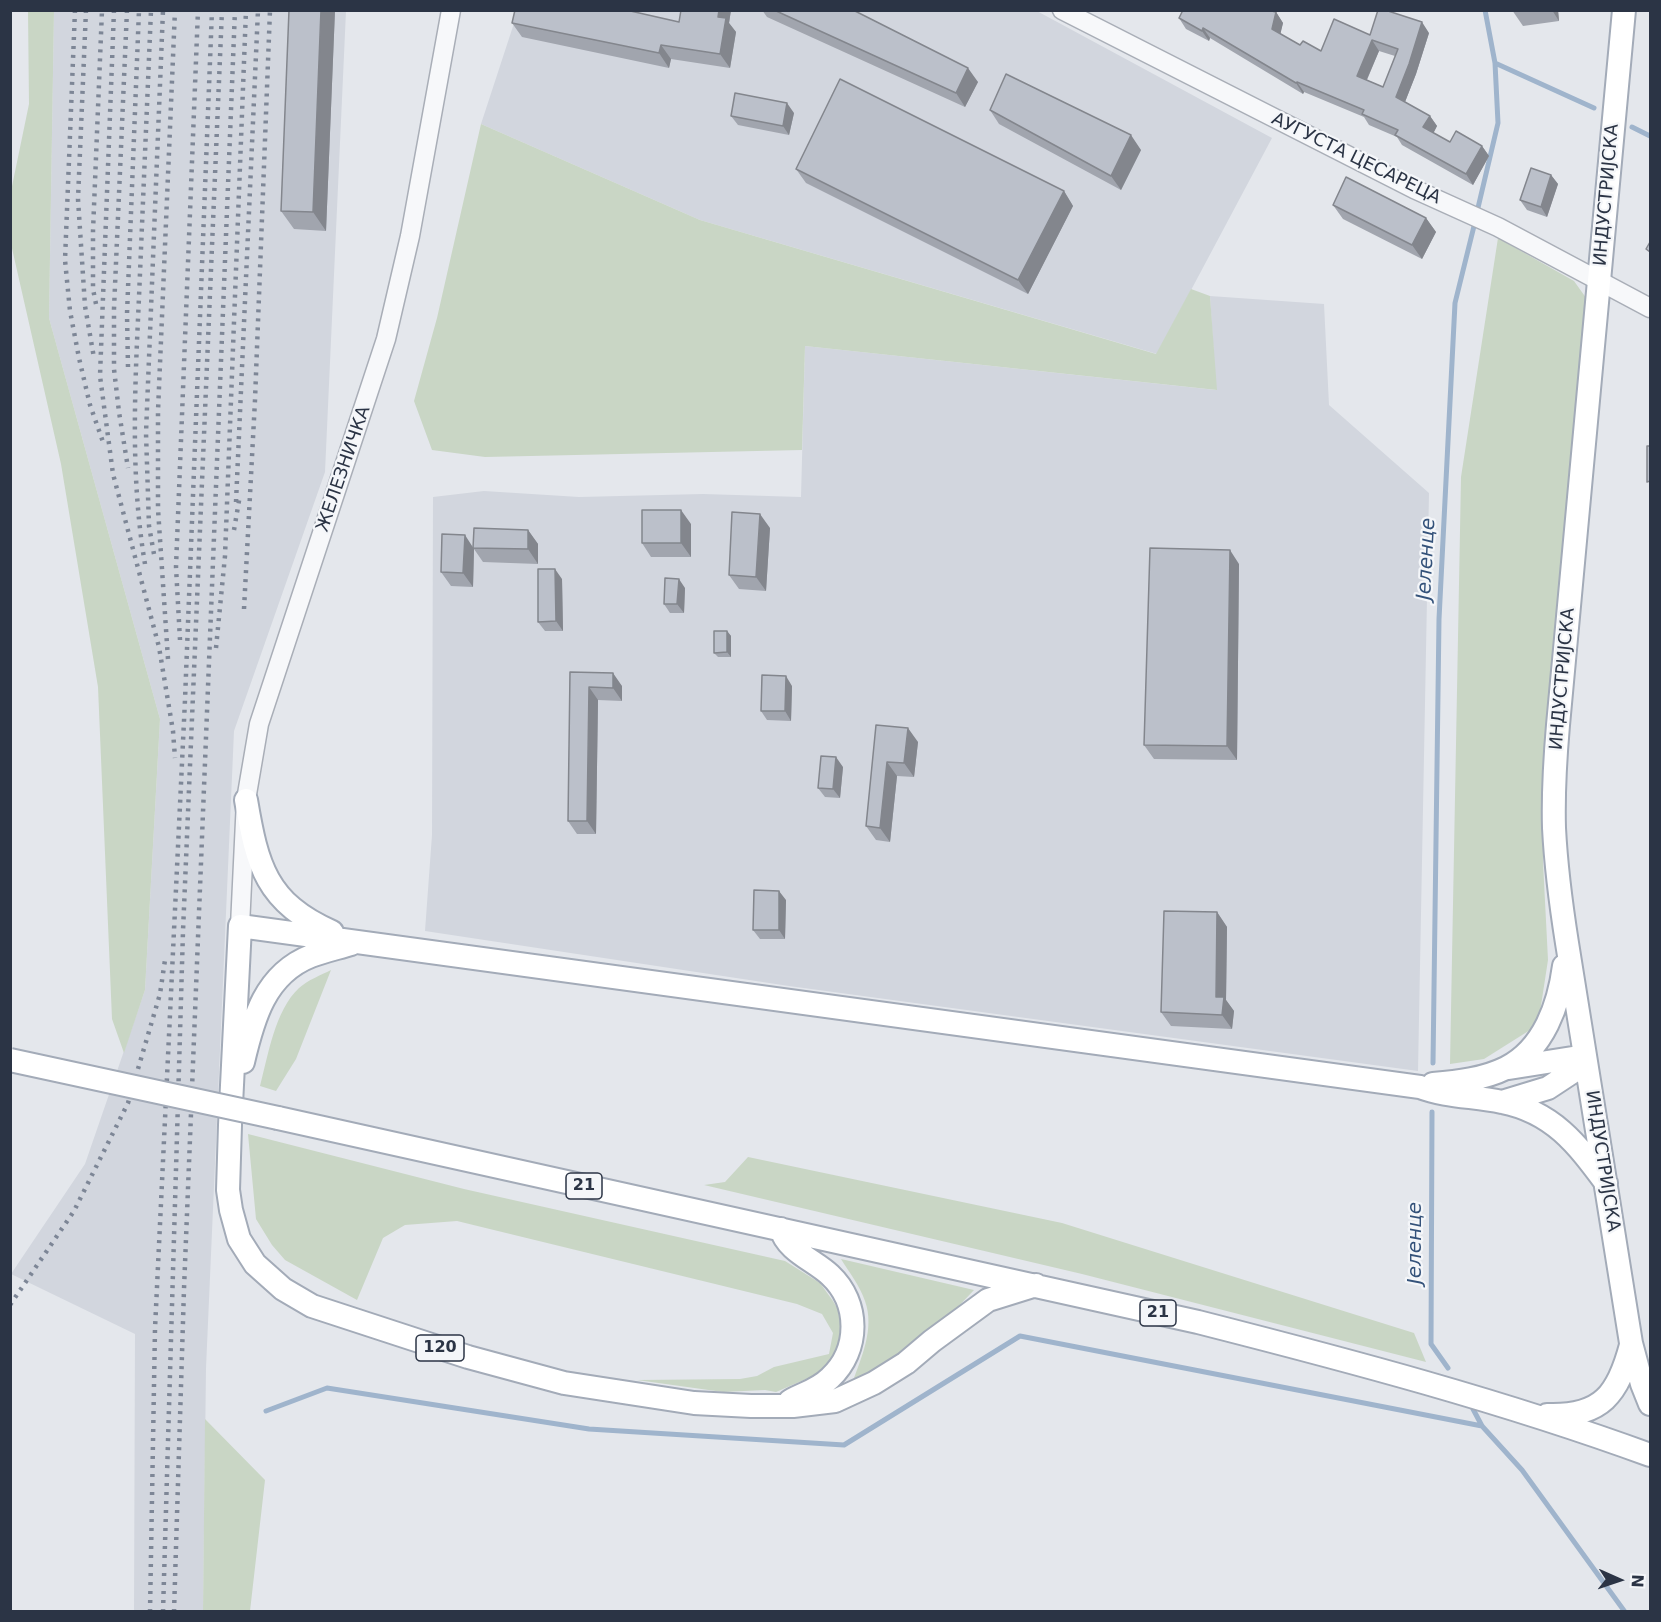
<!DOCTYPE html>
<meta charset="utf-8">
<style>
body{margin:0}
#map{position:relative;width:1661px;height:1622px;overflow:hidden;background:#e4e7ec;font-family:"DejaVu Sans",sans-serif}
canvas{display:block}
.frame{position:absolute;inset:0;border:12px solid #2b3445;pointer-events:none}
.north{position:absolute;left:1589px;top:1550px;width:60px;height:60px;-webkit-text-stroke:4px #f4f6f9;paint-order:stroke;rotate:93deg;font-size:16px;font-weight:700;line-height:24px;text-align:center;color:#2b3445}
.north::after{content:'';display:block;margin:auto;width:21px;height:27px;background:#2b3445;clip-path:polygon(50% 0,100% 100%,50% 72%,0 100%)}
</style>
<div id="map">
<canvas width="1661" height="1622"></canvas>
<div class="frame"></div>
<div class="north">N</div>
</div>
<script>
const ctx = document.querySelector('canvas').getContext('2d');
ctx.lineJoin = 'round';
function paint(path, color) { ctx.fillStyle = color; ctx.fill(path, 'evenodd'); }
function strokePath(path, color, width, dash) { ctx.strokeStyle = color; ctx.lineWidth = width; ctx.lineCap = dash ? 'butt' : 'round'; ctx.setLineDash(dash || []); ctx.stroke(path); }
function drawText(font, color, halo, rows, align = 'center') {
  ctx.font = font + ' "DejaVu Sans",sans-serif'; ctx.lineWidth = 4.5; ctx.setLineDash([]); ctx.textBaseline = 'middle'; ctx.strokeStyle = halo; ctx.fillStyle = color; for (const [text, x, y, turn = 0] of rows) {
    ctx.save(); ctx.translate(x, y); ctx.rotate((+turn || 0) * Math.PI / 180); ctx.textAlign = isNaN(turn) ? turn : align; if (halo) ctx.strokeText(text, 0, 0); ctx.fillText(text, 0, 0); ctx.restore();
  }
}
paint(new Path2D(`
 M1035,10l237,128 -115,216 -457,-134 -219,-96 37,-113z
 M54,11h292l-21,461 -91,259 -28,637 -3,243h-69l1,-277 -124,-60 74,-110 60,-174 15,-271 -111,-401z
 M1210,296l114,8 5,101 100,88 -11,578 -629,-85 -364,-55 7,-96 1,-338 51,-6 95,6 124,-3 98,3 4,-151 411,44z`), '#d2d6de');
paint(new Path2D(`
 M28,11h26l-5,307 111,401 -15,271 -21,63 -12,-34 -14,-332 -37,-223 -50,-220v-53l18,-87z
 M481,124l219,96 456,134 35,-65 19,7 7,94 -412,-44 -3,104 -317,7 -53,-7 -18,-49 23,-83z
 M1498,238l76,43 15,21 -46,491v69l5,98 -10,65 -54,34 -34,5 11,-587z
 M331,970l-35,89 -20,32 -16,-5c8,-30 15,-76 39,-98 9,-8 22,-13 32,-18z
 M248,1134l216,55 321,72 35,22 13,18 10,17 1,29 -24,26 -44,19 -11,-2 -42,2 -86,-12 103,-1 17,-3 17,-9 55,-13 4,-21 -11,-19 -25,-10 -340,-83 -52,4 -22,13 -26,62 -72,-40 -13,-15 -16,-26z
 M748,1157l314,66 352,110 12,29 -344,-88 -378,-89 21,-3z
 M841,1259l133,31 -40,42 -82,52c9,-26 23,-55 13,-83 -5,-15 -16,-29 -24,-42z
 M205,1419l60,61 -15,131h-47z`), '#c9d6c5');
strokePath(new Path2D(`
 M1485,10l10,53 99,45
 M1632,127l18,9
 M1477,212l21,-89 -3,-60
 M1433,1063l6,-444 16,-316 20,-81
 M1432,1112l-1,232 17,24
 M1473,1409l9,17 40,44 103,142
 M266,1411l61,-23 262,41 255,16 176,-109 462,90`), '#9fb4cc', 5);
const minor = new Path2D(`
 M1062,10l352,179 84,38 152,81
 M240,926l6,-126 13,-76 127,-385 24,-103 41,-226`);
const major = new Path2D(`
 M1624,10l-66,715c-3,35 -5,68 -4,103 2,39 7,77 13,115l64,400 11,41 8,20
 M246,800c11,65 20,103 86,132
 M243,1062c10,-43 22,-88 68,-106 13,-5 27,-8 40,-12
 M1509,1068l76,-12
 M1433,1084c24,-2 51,-5 73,-16 38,-19 53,-64 58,-102
 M1502,1102l46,-14 38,-25
 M278,1118l920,204c153,39 304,79 452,133
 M781,1229c6,22 33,31 49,46 30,28 30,75 0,103 -12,12 -26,15 -40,23
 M1036,1285l-48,15 -56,41 -26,22 -32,20 -39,18 -42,5h-42l-57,-3 -130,-20 -96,-26 -156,-51 -29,-17 -28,-25 -16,-25 -8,-29 -3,-20 2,-65 10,-199 1180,161c26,10 55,9 82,15 51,10 75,42 104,81
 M1547,1415c55,2 71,-21 84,-70`);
strokePath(minor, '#a9aeb7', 21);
strokePath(major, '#a3abb8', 26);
strokePath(minor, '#f7f8fa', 18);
strokePath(major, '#fff', 22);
strokePath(new Path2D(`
 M75,10l-10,250 5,51 9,47 11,47 13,37
 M86,10l-8,189 7,107 9,52
 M114,10l-14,366 13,98 46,173 14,84 2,27
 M127,10l-13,299v60l5,43 9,56
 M96,304l-3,-15v-58l9,-221
 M128,367l-1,-53 12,-304
 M236,502l22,-492
 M234,530l6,-35
 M154,554l-5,-28 -3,-93 17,-423
 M145,564c-15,-88 -10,-178 -6,-267 4,-96 8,-191 12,-287
 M244,609l11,-209 15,-390
 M180,640l-4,-73 22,-557
 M216,648l9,-92 21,-546
 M168,659l-10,-150v-98l17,-401
 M10,1305l64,-94 54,-108 32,-109 5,-34
 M150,1612l5,-283 30,-629 27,-690
 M163,1612l20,-681 39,-921
 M174,1612l10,-323 51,-1279`), '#7d8696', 4.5, [3, 6]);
const majorBridge = new Path2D(`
 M10,1060l268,58`);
strokePath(majorBridge, '#a3abb8', 26, []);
strokePath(majorBridge, '#fff', 22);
paint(new Path2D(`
 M289,10h46l-9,221 -32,-2 -13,-18z
 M681,10h50l-2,13 7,9 -6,36 -59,-9 -2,9 -147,-31 -10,-14 167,-1z
 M762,10h91l125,72 -13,25 -198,-90z
 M1512,10h46l1,11 -36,5z
 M1276,12l7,11 -3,11 20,11 21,6 49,-16 59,-2 -13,41 -11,28 25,14 7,10 -4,7 17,9 32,4 7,10 -16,29 -71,-40 -5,-8 -28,-12 -5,-8 -60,-25 -1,2 -93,-56 -1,3 -23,-12 -7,-11zM1379,51l16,5 -12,31 -16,-7z
 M990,110l151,40 -20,40 -122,-66z
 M794,113l-5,22 -51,-10 -7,-9z
 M796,169l268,22 9,15 -45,88 -222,-111z
 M1551,175l7,9 -11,33 -20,-7 -7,-10z
 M1333,205l93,13 10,14 -14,27 -79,-40z
 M691,524v33h-40l-9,-14z
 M770,528l-4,63 -27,-2 -10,-14z
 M528,530l10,14v20l-55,-2 -9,-13 -1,38 -22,-1 -10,-14 32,-24z
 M1239,564l-2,196 -83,-1 -10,-14z
 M562,579l1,52h-18l-7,-9z
 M685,588l-1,25h-14l-6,-9z
 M727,631l4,5v21h-13l-4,-4z
 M570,672l52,14v15l-24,-1 -2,134h-19l-9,-13z
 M792,686l-1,35 -24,-1 -6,-9z
 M876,725l42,17 -4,35 -17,-1 -7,66 -14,-2 -10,-14z
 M843,767l-3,31 -15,-1 -7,-9z
 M786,900l-1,39h-25l-7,-9z
 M1217,912l10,15 -1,73 8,11 -2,18 -61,-3 -10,-14z`), '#a1a5ae');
paint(new Path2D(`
 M321,10h14l-9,221 -13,-19z
 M719,10h12l-2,13 7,9 -6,36 -10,-14 -2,-37z
 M1552,10h6l1,11z
 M1276,12l7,11 -4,17 -7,-11z
 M1422,22l7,11 -13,41 -13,33 -7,-10z
 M1203,28l7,10 -1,3 -7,-10z
 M1372,40l7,11 -15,35 -7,-10z
 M661,45l10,14 -2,9 -10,-15z
 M968,68l10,14 -13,25 -9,-14z
 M1297,82l7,10 -1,2 -7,-11z
 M787,103l7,10 -5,22 -6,-9z
 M1430,116l7,10 -6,12 -8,-11z
 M1131,135l10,15 -20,40 -10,-14z
 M1482,146l7,10 -16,29 -7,-11z
 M1551,175l7,9 -11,33 -6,-10z
 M1064,191l9,15 -45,88 -10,-14z
 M1426,218l10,14 -14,27 -10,-14z
 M681,510l10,14v33l-10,-14z
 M760,514l10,14 -4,63 -10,-14z
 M528,530l10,14v20l-10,-15z
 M465,535l9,14 -1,38 -10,-14z
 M1230,550l9,14 -2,196 -10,-14z
 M555,569l7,10 1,52 -7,-10z
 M679,579l6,9 -1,25 -7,-9z
 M727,631l4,5v21l-4,-5z
 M613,673l9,13v15l-9,-13z
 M786,676l6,10 -1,35 -6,-10z
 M589,687l9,13 -2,134 -9,-13z
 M908,728l10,14 -4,35 -10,-14z
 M836,757l7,10 -3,31 -7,-9z
 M887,762l10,14 -7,66 -10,-14z
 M779,891l7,9 -1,39 -6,-9z
 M1217,912l10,15 -1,73 8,11 -2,18 -10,-14 -6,-18z`), '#83868d');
const building = new Path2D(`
 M289,10h32l-8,202 -32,-1z
 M515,10h111l53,12 2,-12h38l-1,7 8,1 -6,36 -59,-9 -2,8 -147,-30z
 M774,10h79l115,58 -12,25z
 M1183,10h84l9,2 -4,17 28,16 3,-4 18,10 13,-32 36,16 8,-25h7l37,12 -13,42 -13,33 34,19 -7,11 27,15 6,-11 26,15 -16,28 -71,-39 3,-5 -36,-16 2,-4 -67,-28 -1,1 -93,-55 -1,3 -23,-13zM1372,40l26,9 -15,38 -26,-11z
 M1006,74l125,61 -20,41 -121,-66z
 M840,79l224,112 -46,89 -222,-111z
 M735,93l52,10 -4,23 -52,-10z
 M1531,168l20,7 -10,32 -21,-7z
 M1346,177l80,41 -14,27 -79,-40z
 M1650,242v10l-4,-3z
 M1647,446h3v35l-3,1z
 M642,510h39v33h-39z
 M732,512l28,2 -4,63 -27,-2z
 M474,528l54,2v19l-55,-1z
 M442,534l23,1 -2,38 -22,-1z
 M1150,548l80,2 -3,196 -83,-1z
 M538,569h17l1,52 -18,1z
 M665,578l14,1 -2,25h-13z
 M714,631h13v21l-13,1z
 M570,672l43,1v15l-24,-1 -2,134h-19z
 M762,675l24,1 -1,35h-24z
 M876,725l32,3 -4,35 -17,-1 -7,66 -14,-2z
 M821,756l15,1 -3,32 -15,-1z
 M754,890l25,1v39h-26z
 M1164,911l53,1 -1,85h8l-2,18 -61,-3z`);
paint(building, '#bbc0ca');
strokePath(building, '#83868d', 1.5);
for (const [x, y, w] of [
 [584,1186,36],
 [1158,1313,36],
 [440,1348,48]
]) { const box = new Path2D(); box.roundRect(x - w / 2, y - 13, w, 26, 4.5); ctx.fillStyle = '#f4f6f9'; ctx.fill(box); strokePath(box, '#2b3445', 1.5); }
drawText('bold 16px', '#2b3445', null, [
 ["21",584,1186],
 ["21",1158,1313],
 ["120",440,1348]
]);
drawText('18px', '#2b3445', '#f4f6f9', [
 ["АУГУСТА ЦЕСАРЕЦА",1356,159,26],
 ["ИНДУСТРИЈСКА",1607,195,-85],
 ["ЖЕЛЕЗНИЧКА",344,469,-71],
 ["ИНДУСТРИЈСКА",1563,679,-85],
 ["ИНДУСТРИЈСКА",1602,1161,81]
]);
drawText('italic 20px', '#34527a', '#f4f6f9', [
 ["Јеленце",1427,559,-87],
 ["Јеленце",1416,1243,-90]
]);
</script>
